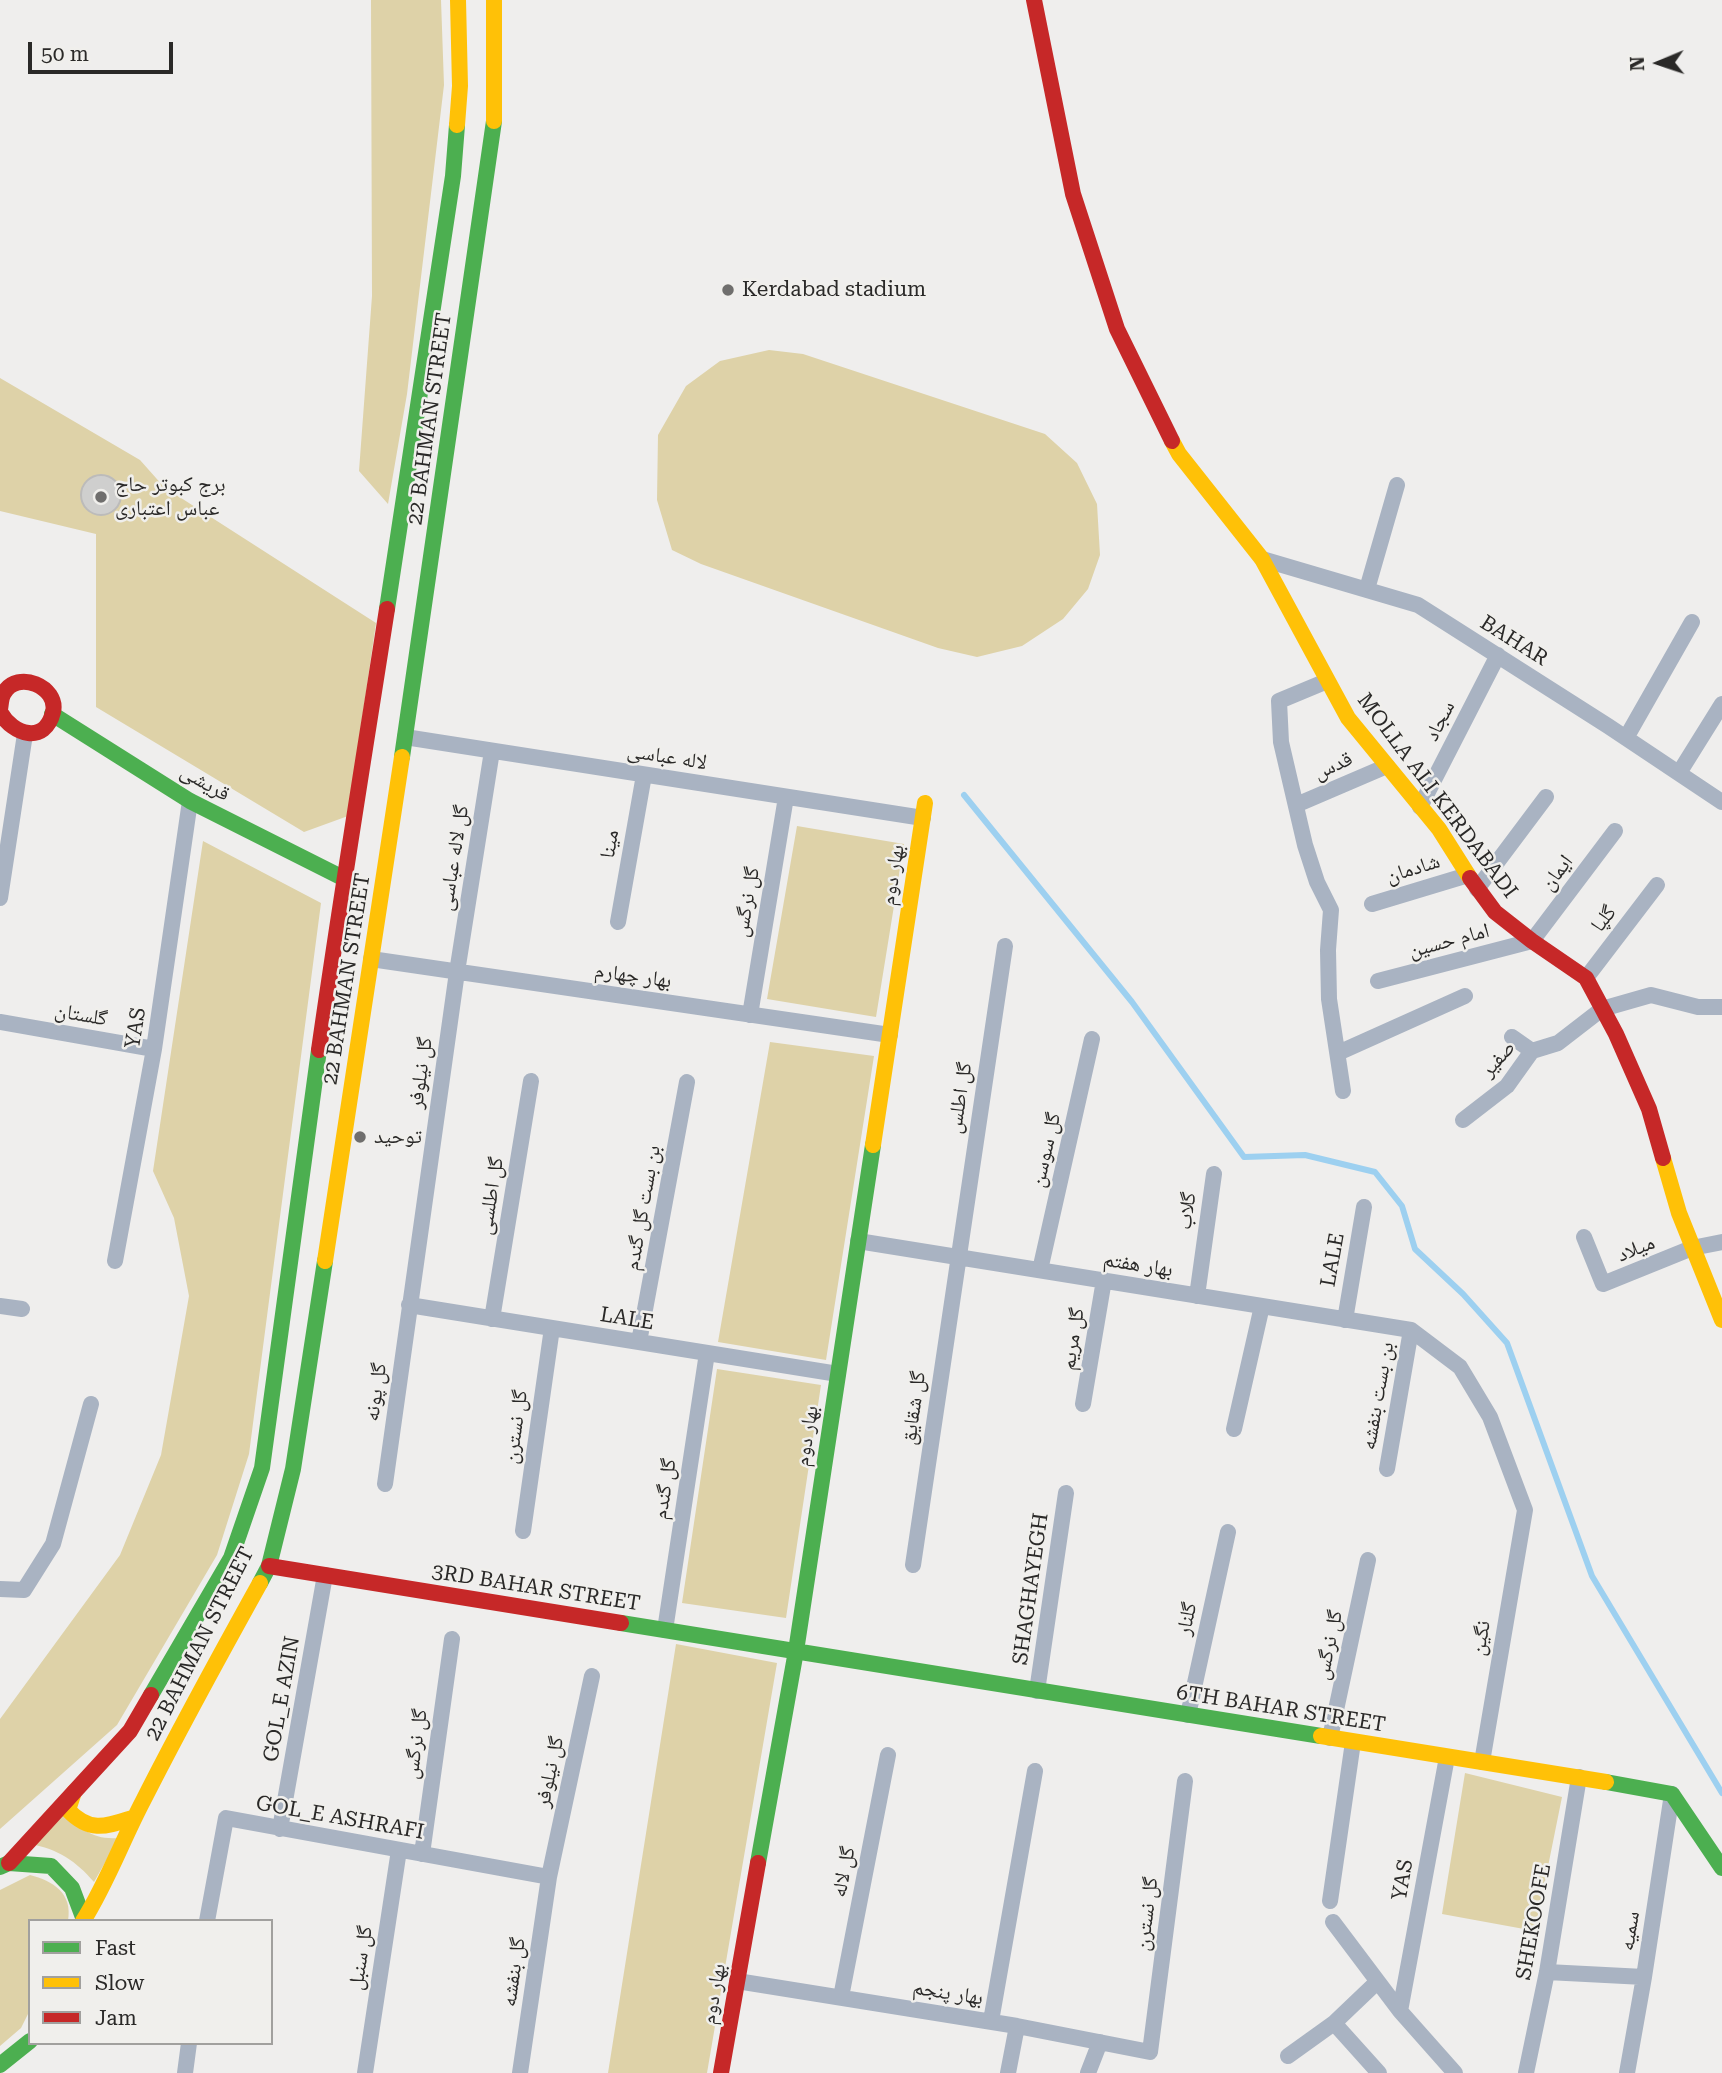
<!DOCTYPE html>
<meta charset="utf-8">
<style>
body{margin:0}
#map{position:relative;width:1722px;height:2073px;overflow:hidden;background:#efeeed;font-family:"Roboto Serif",serif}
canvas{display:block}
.legend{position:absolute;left:28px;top:1919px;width:245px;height:126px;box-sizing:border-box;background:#f0efec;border:2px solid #a1a09e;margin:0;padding:9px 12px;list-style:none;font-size:21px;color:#2a2928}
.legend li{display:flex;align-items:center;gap:14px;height:35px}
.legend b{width:35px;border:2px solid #a1a09e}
.north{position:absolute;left:1624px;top:28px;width:70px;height:70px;-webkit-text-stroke:5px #f0efec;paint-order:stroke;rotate:268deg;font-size:19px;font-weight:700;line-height:28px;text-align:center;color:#2a2928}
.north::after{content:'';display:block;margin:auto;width:24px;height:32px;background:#2a2928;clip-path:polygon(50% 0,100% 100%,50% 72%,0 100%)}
.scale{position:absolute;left:28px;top:42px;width:145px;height:32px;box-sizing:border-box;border:4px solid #2a2928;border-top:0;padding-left:9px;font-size:21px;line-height:24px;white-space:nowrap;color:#2a2928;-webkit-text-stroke:5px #f0efec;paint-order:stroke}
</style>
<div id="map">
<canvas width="1722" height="2073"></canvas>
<ul class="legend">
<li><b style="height:9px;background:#4caf50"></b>Fast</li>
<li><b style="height:9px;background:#ffc107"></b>Slow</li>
<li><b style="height:9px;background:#c62828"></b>Jam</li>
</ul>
<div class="north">N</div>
<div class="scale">50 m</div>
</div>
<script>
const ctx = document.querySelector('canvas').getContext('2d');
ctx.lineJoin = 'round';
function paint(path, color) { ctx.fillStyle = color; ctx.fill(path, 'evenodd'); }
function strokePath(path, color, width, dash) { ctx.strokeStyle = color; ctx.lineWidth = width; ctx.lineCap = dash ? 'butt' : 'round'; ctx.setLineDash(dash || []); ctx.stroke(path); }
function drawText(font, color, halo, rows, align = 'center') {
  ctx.font = font + ' "Roboto Serif","Noto Naskh Arabic",serif'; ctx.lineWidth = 5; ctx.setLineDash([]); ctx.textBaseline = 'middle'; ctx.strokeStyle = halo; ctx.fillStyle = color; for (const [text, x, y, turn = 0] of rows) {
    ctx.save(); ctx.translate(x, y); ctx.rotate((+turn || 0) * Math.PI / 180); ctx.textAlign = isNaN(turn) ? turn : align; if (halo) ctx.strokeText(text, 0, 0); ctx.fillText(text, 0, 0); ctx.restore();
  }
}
paint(new Path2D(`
 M371,0h70l3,85 -37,309 -19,110 -29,-33 13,-175z
 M769,350l34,4 242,80 32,29 20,41 3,51 -12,34 -25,30 -41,27 -45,11 -39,-9 -237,-84 -29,-14 -15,-50 1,-65 28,-49 34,-25z
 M0,378l140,82 24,27 212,136 -28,193 -44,16 -208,-125v-173l-96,-23z
 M797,826l107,18 -28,173 -109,-18z
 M203,841l118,62 -72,551 -32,101 -100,170 -117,104v-110l120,-164 41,-100 28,-159 -15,-78 -21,-47z
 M770,1042l104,14 -48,304 -108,-18z
 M717,1369l104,16 -35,233 -104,-15z
 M676,1644l101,19 -70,410h-99z
 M1465,1773l97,24 -27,134 -93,-17z
 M63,1812c19,17 29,28 56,26l-25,44c-18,-21 -36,-33 -64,-38z
 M30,1875c23,6 43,18 38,46h-38v89l-9,18 -21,18v-156z`), '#ded2a8');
strokePath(new Path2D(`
 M964,795l168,207 112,155 61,-2 70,17 27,34 13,43 48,45 44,49 85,233 130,217`), '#9dd0f0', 6);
const building = new Path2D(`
 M81 495a20 20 0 1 1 40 0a20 20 0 1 1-40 0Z`);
paint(building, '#cfcfce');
strokePath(building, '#bcbbba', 2);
strokePath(new Path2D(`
 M1262,559l156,46 190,121 114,76
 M1367,589l30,-104
 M1327,681l-48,20 2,41 24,103 12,37 14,28 -3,40 1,49 14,92
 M405,737l518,81
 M1626,738l66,-116
 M1679,773l43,-69
 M1296,805l91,-39
 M1420,807l78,-152
 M1477,889l69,-92
 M0,898l25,-164
 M1372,904l96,-29
 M618,922l26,-147
 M371,959l519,76
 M1586,978l71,-93
 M1378,981l154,-40 83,-110
 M750,1015l36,-218
 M0,1022l154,27
 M1512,1037l20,14
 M1338,1053l127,-57
 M1463,1120l44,-34 25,-35 26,-8 44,-34 49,-14 47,12h24
 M1584,1237l19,47 89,-36 30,-6
 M858,1241l553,89 49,37 30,50 35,93 -43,252
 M115,1261l39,-212 36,-248
 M1040,1270l52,-231
 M1197,1296l17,-122
 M409,1305l429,69
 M0,1306l22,3
 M492,1319l39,-238
 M1345,1320l19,-113
 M639,1342l48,-260
 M1083,1404l21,-124
 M1234,1429l28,-123
 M1387,1469l24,-139
 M385,1484l72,-512 35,-221
 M523,1531l29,-203
 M913,1565l92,-619
 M0,1589l24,1 29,-46 38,-140
 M665,1630l42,-277
 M1037,1691l29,-198
 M1188,1715l40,-183
 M1330,1738l38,-178
 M280,1829l45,-254
 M422,1854l30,-215
 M1330,1901l23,-159
 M207,1921l19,-103 323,59
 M1333,1922l67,89 55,62
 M1547,1972l97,5
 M737,1981l280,45 133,26 35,-271
 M841,1997l47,-242
 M1400,2011l47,-254
 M991,2021l44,-250
 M1334,2023l45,50
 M1288,2056l46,-33 43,-41
 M185,2073l4,-30
 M365,2073l34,-223
 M520,2073l29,-196 43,-201
 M1008,2073l9,-47
 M1088,2073l12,-31
 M1526,2073l21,-101 32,-195
 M1627,2073l17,-96 28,-183`), '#a9b3c2', 16);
strokePath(new Path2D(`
 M387,609l66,-433 4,-51
 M52,714l138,87 153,77
 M402,757l92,-636
 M260,1583l9,-17 24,-97 32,-208
 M621,1623l700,113
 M151,1695l80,-137 31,-90 57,-418
 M1606,1782l66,12 50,74
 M758,1863l38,-212 77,-506
 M0,1867l9,-4 42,3 21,22 12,32
 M0,2065l30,-24`), '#4caf50', 16);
strokePath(new Path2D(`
 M494,0v121
 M457,125l3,-39 -2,-86
 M1172,441l7,13 83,105 86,159 91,111 31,49
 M873,1145l52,-342
 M1663,1158l16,55 43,107
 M325,1261l77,-504
 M1321,1736l285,46
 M74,1792l-6,18c23,24 39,16 67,7
 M83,1921c24,-38 39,-80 60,-120 37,-73 77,-146 117,-218`), '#ffc107', 16);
strokePath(new Path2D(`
 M1034,0l39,194 44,135 55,112
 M0,709c1,-5 1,-12 4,-16 13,-24 55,-6 49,19 -8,33 -40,23 -53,0
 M1470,878l25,34 37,29 54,37 30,56 33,75 14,49
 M319,1050c21,-147 45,-294 68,-441
 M269,1566l352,57
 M9,1863l121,-132 21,-36
 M721,2073l37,-210`), '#c62828', 16);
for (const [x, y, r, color] of [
 [728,290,7,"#6f6e6d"],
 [101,497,7,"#6f6e6d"],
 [360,1137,7,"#6f6e6d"]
]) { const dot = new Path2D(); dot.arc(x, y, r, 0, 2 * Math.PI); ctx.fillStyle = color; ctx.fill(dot); strokePath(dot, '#f0efec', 2.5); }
drawText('21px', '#2a2928', '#f0efec', [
 ["Kerdabad stadium",742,290],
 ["برج کبوتر حاج",115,485],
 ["عباس اعتباری",115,509],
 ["توحید",374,1137]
], 'left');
drawText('21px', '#2a2928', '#f0efec', [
 ["22 BAHMAN STREET",430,419,-82],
 ["BAHAR",1514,641,32],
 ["سجاد",1440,721,-63],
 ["لاله عباسی",667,757,9],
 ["قدس",1333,766,-24],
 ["قریشی",205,783,30],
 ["MOLLA ALI KERDABADI",1437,796,53],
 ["مینا",610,844,-80],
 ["گل لاله عباسی",454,858,-81],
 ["شادمان",1413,869,-17],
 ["ایمان",1557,873,-53],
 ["بهار دوم",893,875,-81],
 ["گل نرگس",747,902,-80],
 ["گلپا",1604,919,-53],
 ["امام حسین",1449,941,-15],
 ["بهار چهارم",633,976,8],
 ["22 BAHMAN STREET",347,979,-81],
 ["گلستان",81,1015,10],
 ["YAS",136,1028,-81],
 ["صفیر",1498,1059,-49],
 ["گل نیلوفر",421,1073,-82],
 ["گل اطلس",960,1098,-81],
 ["گل سوسن",1046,1150,-77],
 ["گل اطلسی",491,1196,-81],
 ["بن بست گل گندم",643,1208,-80],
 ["گلاب",1187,1211,-82],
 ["میلاد",1636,1249,-22],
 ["LALE",1333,1260,-80],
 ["بهار هفتم",1138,1265,9],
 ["LALE",627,1319,9],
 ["گل مریم",1073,1339,-81],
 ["گل پونه",376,1392,-82],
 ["بن بست بنفشه",1378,1396,-80],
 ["گل شقایق",914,1408,-82],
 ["گل نسترن",516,1427,-82],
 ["بهار دوم",807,1436,-81],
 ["گل گندم",665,1489,-81],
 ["3RD BAHAR STREET",536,1588,9],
 ["SHAGHAYEGH",1031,1589,-82],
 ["گلنار",1187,1619,-78],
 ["نگین",1481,1638,-80],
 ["22 BAHMAN STREET",200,1644,-63],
 ["گل نرگس",1329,1645,-78],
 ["GOL_E AZIN",282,1699,-80],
 ["6TH BAHAR STREET",1281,1709,9],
 ["گل نرگس",416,1744,-82],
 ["گل نیلوفر",550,1772,-78],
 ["GOL_E ASHRAFI",340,1818,10],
 ["گل لاله",844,1872,-79],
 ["YAS",1403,1880,-80],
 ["گل نسترن",1147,1914,-83],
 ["SHEKOOFE",1534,1922,-80],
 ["سمیه",1630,1931,-81],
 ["گل سنبل",361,1958,-81],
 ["گل بنفشه",514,1972,-82],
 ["بهار پنجم",948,1993,9],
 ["بهار دوم",714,1994,-80]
]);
</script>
